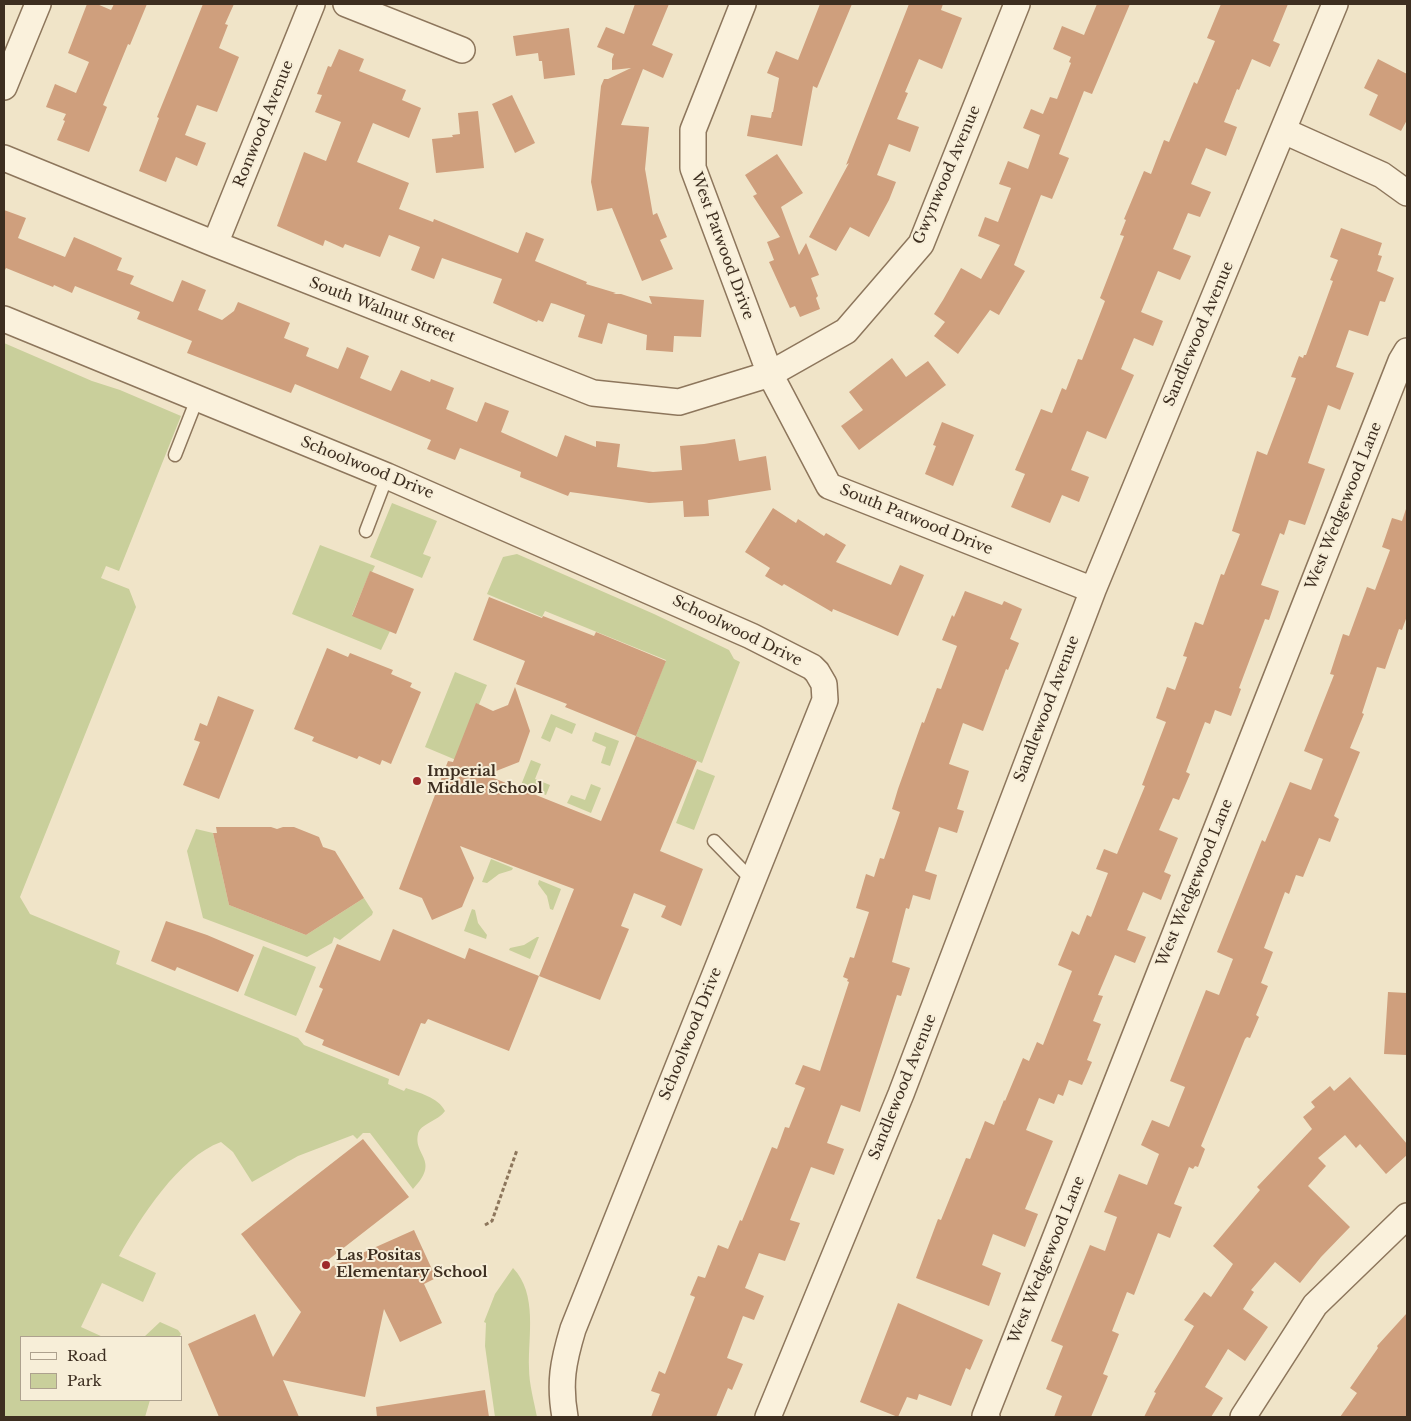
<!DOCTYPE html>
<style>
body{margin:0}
#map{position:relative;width:1411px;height:1421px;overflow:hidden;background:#f0e4c8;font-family:"Libre Baskerville",serif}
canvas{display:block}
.frame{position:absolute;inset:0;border:5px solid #3d2e20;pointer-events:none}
.legend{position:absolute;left:20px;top:1336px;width:162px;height:65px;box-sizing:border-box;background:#f7eed8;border:1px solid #ada18e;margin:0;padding:6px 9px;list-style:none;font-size:15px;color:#3d2e20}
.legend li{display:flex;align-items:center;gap:10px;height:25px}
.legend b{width:25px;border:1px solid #ada18e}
</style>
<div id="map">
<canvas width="1411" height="1421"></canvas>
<div class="frame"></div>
<ul class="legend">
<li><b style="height:6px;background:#faf1dc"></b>Road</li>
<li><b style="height:14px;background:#c9cf9b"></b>Park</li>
</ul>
</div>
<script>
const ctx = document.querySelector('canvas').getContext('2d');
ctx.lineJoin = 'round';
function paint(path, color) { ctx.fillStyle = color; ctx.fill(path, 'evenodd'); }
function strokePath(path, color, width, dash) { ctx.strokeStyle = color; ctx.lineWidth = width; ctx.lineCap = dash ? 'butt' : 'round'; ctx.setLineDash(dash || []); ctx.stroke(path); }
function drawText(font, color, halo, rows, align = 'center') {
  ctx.font = font + ' "Libre Baskerville",serif'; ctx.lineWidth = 4; ctx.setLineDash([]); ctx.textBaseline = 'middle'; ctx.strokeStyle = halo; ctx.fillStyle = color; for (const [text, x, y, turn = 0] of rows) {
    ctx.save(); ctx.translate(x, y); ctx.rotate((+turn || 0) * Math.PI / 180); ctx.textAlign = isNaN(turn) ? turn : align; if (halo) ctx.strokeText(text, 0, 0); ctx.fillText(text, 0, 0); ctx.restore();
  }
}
paint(new Path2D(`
 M4,343l88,38 28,9 61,26 -62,155 -13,-5 -5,12 28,11 7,18 -116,290 10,17 90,37 -4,13 182,74 6,7 85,34 -1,5 16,7 2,-3c13,5 32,9 39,23 -7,10 -25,13 -27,23 -5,22 23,26 -5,55l-43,-56h-7l-6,6 -4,-4 -55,21 -46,26 -19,-30 -12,-10c-42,15 -81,76 -102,114l37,17 -13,29 -41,-19 -21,44 22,10h-82v63h129l-5,17h-141z
 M392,503l45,18 -14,33 8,3 -9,21 -52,-21z
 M320,545l55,21 -3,6h-2l-18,43 38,16 -9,19 -89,-36z
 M517,554l137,60 75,36 5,9 6,3 -38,101 -66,-27 30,-76 -121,-49 -3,6 -55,-23 16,-37z
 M455,672l32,13 -31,75 -31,-13z
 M551,714l25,10 -4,10 -16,-7 -6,15 -9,-4z
 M595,732l24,9 -9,25 -9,-3 5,-16 -14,-6z
 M531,760l10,4 -6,15 15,6 -4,10 -25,-10z
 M697,769l18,7 -21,54 -18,-7z
 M591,784l10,4 -10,25 -24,-10 4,-8 14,5z
 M196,829l17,4 16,72 77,30 58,-37 9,14 -1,3 -32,25 -6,-3 -2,6 -25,14 -104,-39 -16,-67z
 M491,859l22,9 -1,2 -13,4 -12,9 -5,-1z
 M539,880l22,9 -8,21 -3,-1 -3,-13 -9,-12z
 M472,909l3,1 3,13 9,12 -1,4 -22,-8z
 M537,937h2l-9,22 -21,-9 1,-2 14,-3z
 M263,946l53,21 -20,49 -52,-21z
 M513,1268c25,26 15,68 16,100 0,16 5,33 8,49h-42l-10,-71 1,-23 -2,-1 11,-28z
 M160,1322l18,8 3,4 -2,3h-35z`), '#c9cf9b');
paint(new Path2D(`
 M87,4h10l14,6 3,-6h33l-17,41 -2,-1 -25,61 4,2 -18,45 -32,-12 8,-19 -2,-1 3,-6 -20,-7 9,-23 21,9 13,-31 -21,-9z
 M203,4h31l-9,20 3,1 -9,23 20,9 -22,55 -20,-7 -12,30 21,8 -9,23 -21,-9 -10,25 -27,-11 20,-53 -2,-1z
 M635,4h34l-17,41 21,9 -10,24 -20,-9 -22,56 28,2 -4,42 8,46 4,-2 10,24 -7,3 13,29 -31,12 -30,-73 -15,3 -6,-29 10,-96 3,-7h4l23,-11 -19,2v-11l2,-5 -17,-7 9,-20 18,7z
 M820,4h32l-35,84 -4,-2 -11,60 -55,-10 4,-21 20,3 1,-6h1l6,-34 -12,-5 9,-22 22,9z
 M909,4h34l-2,6 21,8 -20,51 -23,-10 -14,33 3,1 -11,26 22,8 -9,25 -21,-8 -12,31 19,7 -7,18 -20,37 -19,-10 -14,24 -27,-14 40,-74 -3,2z
 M1097,4h33l-38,90 -8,-3 -25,63 10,4 -17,41 -11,-4 -27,70 11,6 -26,44 -9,-5 -32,44 -24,-18 11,-14 -11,-8 9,-14 18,-32 20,11 19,-34 -22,-9 7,-19 13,5 13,-34 -12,-4 9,-23 20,8 12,-34 -17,-7 8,-19 12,5 7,-17 7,2 14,-36 -2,-1 2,-5 -18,-8 9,-23 22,9z
 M1221,4h67l-15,37 7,3 -10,23 -18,-8 -13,31 -2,-1 -13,33 13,5 -11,29 -20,-8 -15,36 20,8 -11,25 -12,-4 -15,36 18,7 -11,24 -22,-9 -17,41 22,9 -10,25 -19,-8 -13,31 13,6 -28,64 -19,-8 -16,39 18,7 -10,25 -17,-7 -12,28 -39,-16 14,-33 -10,-4 26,-61 11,4 10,-25 4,2 12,-31 4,1 23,-59 -5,-3 24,-62 -4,-1 6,-15 -2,-1 20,-48 7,3 13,-34 5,2 25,-60 3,2 18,-43 -8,-3z
 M569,28l6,47 -31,4 -2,-18h-3l-1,-8 -22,3 -3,-20z
 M339,49l25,10 -5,12 47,19 -4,10 19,8 -12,30 -36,-15 -16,39 52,21 -10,26 34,13 1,-3 84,34 8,-21 18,7 -9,22 52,21 -1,2 30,9 -3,1h8l31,10 -3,-8 55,4 -3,37 -27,-1 -1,16 -27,-2 1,-15 -39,-12 -6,21 -24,-7 7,-22 -30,-11 -4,-1 -8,19 -5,-2 -1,2 -44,-19 9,-24 -60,-21 -8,21 -23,-9 9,-23 -31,-12 -9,22 -35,-13 -2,4 -18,-8 -2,6 -46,-20 27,-74 22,9 15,-39 -26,-10 7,-17 -5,-1 11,-28 3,1z
 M1378,59l29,15v46l-6,11 -32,-16 9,-20 -14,-7z
 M512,95l23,48 -20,10 -23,-49z
 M478,111l6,57 -48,5 -4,-34 21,-2 -1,-2 8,-1 -2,-21z
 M777,154l26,39 -22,14 18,48 7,-12 13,32 -8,3 7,18 -2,2 4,11 -20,8 -5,-11 -5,2 -21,-46 5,-2 -7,-18 13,-5 -27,-41 4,-2 -12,-19z
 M4,210l22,8 -8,20 47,19 9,-20 21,9 27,12 -5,12 17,6 -4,8 43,18 9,-22 24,10 -8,20 24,10 12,-9 4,-9 52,21 -6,15 25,10 -3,8 32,13 9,-22 22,9 -9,22 31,13 10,-21 29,12 1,-3 23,9 -8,21 31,13 8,-20 24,9 -8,21 56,25 8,-22 31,12v-6l24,3 -3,23 36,5 29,-2 -2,-24 24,-2 31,-5 4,22 27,-5 5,34 -63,10 1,16 -25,1 -1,-16 -34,2 -79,-11 -2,4 -48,-19 1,-5 -61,-24 -5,12 -28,-11 4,-9 -136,-56 -4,9 -104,-40 5,-12 -55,-22 3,-7 -65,-26 -3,7 -18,-8 -1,2 -47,-19 -2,4z
 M1341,228l41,15 -4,12 4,1 -5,15 17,7 -9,24 -5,-1 -12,35 -19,-6 -13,37 18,6 -14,37 -12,-5 -20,58 17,6 -20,56 -16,-5 -5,15 -4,-2 -19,52 18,6 -10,29 -4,-1 -26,69 2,1 -10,27 -16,-6 -5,14 -5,-2 -19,50 4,2 -11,26 -6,-2 -14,32 19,8 -14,34 7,3 -10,25 -18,-8 -16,38 19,7 -11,26 -20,-8 -17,40 5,1 -10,25 8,3 -14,36 5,2 -10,23 -13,-5 -6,16 -5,-2 -4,10 -15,-6 -13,32 27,11 -28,68 13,5 -13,33 -32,-13 -11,31 19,8 -12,33 -73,-28 22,-59 3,1 25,-62 4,1 15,-38 9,4 10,-25 1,1 18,-43 6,3 8,-19 6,3 29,-74 -14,-6 14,-34 7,4 8,-20 4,2 17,-44 -12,-4 8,-20 13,5 28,-68 -3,-1 24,-63 -10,-4 11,-31 8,3 12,-33 -4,-1 12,-34 8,3 18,-51 3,1 16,-41 -8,-3 25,-80 10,4 29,-77 -5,-1 8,-21 4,2 1,-3h2l27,-74 -3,-1 8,-20 -8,-3z
 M892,358l14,19 22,-16 18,24 -87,65 -18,-24 22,-16 -14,-18z
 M942,422l32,13 -21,51 -28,-12 11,-28 -3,-1z
 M773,508l23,15 2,-4 26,17 2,-3 20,12 -10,17 55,23 9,-20 24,10 -26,61 -65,-27 -1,3 -48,-28 -2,2 -17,-10 5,-8 -25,-16z
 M1406,509l1,1v106l-5,14 -3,-1 -14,40 -8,-2 -15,46 2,1 -14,34 10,4 -26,64 5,3 -9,23 -11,-4 -16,39 -7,-2 -7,19 -4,-2 -21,56 9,4 -12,31 7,3 -12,29 3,2 -9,21 -3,-1 -2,2 -44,107 4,3 -7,18 -3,-1 -2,3 -4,-2 -15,37 8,3 -12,31 -12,-5 -24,62 -7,-3 -15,39 7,3 -16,40 5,2 -17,41h-37l8,-21 -16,-7 17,-43 -12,-5 39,-96 15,6 12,-34 -13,-5 15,-38 28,11 12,-31 -18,-9 11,-25 17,7 16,-40 -15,-6 36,-91 13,5 14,-36 -16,-7 45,-112 3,2 25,-60 21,8 12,-31 -19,-8 30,-76 -4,-1 13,-40 6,2 18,-49 8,3 15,-40 -8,-3 10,-29 10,3z
 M370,571l44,18 -18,45 -44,-18z
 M965,591l37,14 2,-4 18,8 -12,30 9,4 -11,27 -2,-1 -23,62 -20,-8 -14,41 20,7 -12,38 7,2 -7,22 -18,-6 -14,44 12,4 -7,25 -17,-5 -4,14 -3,-1 -14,54 18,6 -9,28 -4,-1 -37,117 -19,-7 -14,38 17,6 -10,26 -23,-8 -21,53 10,3 -15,38 -26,-8 -14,35 19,8 -10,24 -11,-4 -16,42 16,6 -11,26 -4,-2 -12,29h-65l9,-23 -9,-3 8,-20 6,3 30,-77 -5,-2 8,-19 7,2 13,-33 10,4 12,-29 2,1 30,-74 5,2 8,-22 4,1 16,-40 -10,-4 8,-19 17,6 29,-89 -2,-1 1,-2 -5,-2 7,-20 4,1 15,-46 -13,-4 10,-34 8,3 6,-19 4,1 16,-47 -8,-3 6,-20 24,-67 2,1 13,-35 4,1 16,-43 -15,-6 10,-25 2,2z
 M489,597l53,21 1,-2 51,20 2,-4 70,29 -30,75 -71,-29 2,-3 -51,-20 9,-23 -52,-21z
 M327,648l21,9 2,-4 43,17 -2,4 21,9 -2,4 11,5 -30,72 -9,-4 -2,5 -21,-9 -2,3 -45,-18 2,-4 -20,-8z
 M515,687l15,44 -11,31 -33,13 115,46 35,-85 61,25 -37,90 43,18 -22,57 -20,-9 5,-11 -32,-13 -13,33 8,3 -29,71 -61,-24 35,-87 -114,-43 14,32 -12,29 -30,13 -10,-22 -23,-9 49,-128 5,1 23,-59 17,8 15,-6z
 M218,696l36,14 -35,89 -36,-14 17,-43 -6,-2 6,-17 7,3z
 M216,827h55l6,2 6,-2h11l25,10 4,10 12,4 29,47 -58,37 -77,-30 -16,-72h4z
 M166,921l41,14 47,20 -16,37 -61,-25 -2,4 -24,-10z
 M393,929l72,30 4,-11 70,28 -30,75 -81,-32 -3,5 -4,-1 -22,53 -77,-31 2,-5 -19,-8 18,-43 -4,-2 18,-43 43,17z
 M1388,992l19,1v62l-23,-1z
 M1350,1077l57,67v11l-21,19 -26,-30 -4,4 -11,-13 -27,23 8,8 -18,20 42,41 -29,30 -21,26 -25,-21 -24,28 3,2 -11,17 25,18 -23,34 -17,-12 -23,38 18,11 -12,19h-67l12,-24 -2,-1 40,-66 -10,-6 20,-28 7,5 22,-33 -20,-18 47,-56 -3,-3 55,-58 -9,-12 12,-10 -4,-5 19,-16 4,5z
 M363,1139l46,58 -90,70 3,4 92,-41 22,48 -12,6 18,39 -42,19 -16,-33 -19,88 -82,-17 16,37h-80l-31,-73 67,-30 18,43 28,-45 -60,-78z
 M898,1303l85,37 -13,30 -4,-2 -15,38 -32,-12 -2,6 -10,-3 -9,20 -38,-15z
 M1407,1313v104h-67l17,-24 -7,-5 28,-40 -1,-2z
 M485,1390l4,27h-112l-1,-10z`), '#cf9f7d');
const service = new Path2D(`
 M175,455l22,-56
 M366,531l21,-55
 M714,841l39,40`);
const minor = new Path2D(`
 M346,4l116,46
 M743,4l-50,126v38l77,206 59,112 264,104
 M4,87l34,-83
 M1284,131l98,44 25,18
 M4,158l211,86 378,149 86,9 91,-28 76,-43 75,-87 96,-240
 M215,244l97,-240
 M4,319l383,157 364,160 61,31 5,5 7,12 1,16 -252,629c-10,33 -14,54 -8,88
 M768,1417l133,-323 192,-504 242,-586
 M987,1417l-2,-1 416,-1055 6,-10
 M1243,1417l72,-112 92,-89`);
strokePath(service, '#8d765c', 15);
strokePath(minor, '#8d765c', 28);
strokePath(new Path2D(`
 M485,1225l7,-4 25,-71`), '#8d765c', 3, [4, 2.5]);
strokePath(service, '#faf1dc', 12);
strokePath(minor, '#faf1dc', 25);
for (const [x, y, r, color] of [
 [417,781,5,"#9e2a2b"],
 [326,1265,5,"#9e2a2b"]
]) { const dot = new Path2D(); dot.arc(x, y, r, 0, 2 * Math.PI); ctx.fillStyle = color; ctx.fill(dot); strokePath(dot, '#f7eed8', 2); }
drawText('15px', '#3d2e20', '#f7eed8', [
 ["Ronwood Avenue",264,124,-68],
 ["Gwynwood Avenue",947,175,-67],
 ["West Patwood Drive",722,246,70],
 ["South Walnut Street",382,310,21],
 ["Sandlewood Avenue",1199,334,-67],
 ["Schoolwood Drive",367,468,22],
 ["West Wedgewood Lane",1344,506,-68],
 ["South Patwood Drive",916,520,22],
 ["Schoolwood Drive",737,631,26],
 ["Sandlewood Avenue",1047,709,-69],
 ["West Wedgewood Lane",1195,883,-68],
 ["Schoolwood Drive",691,1034,-68],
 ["Sandlewood Avenue",903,1087,-68],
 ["West Wedgewood Lane",1047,1260,-68]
]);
drawText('bold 15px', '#3d2e20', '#f7eed8', [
 ["Imperial",427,772],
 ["Middle School",427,789],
 ["Las Positas",336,1256],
 ["Elementary School",336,1273]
], 'left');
</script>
